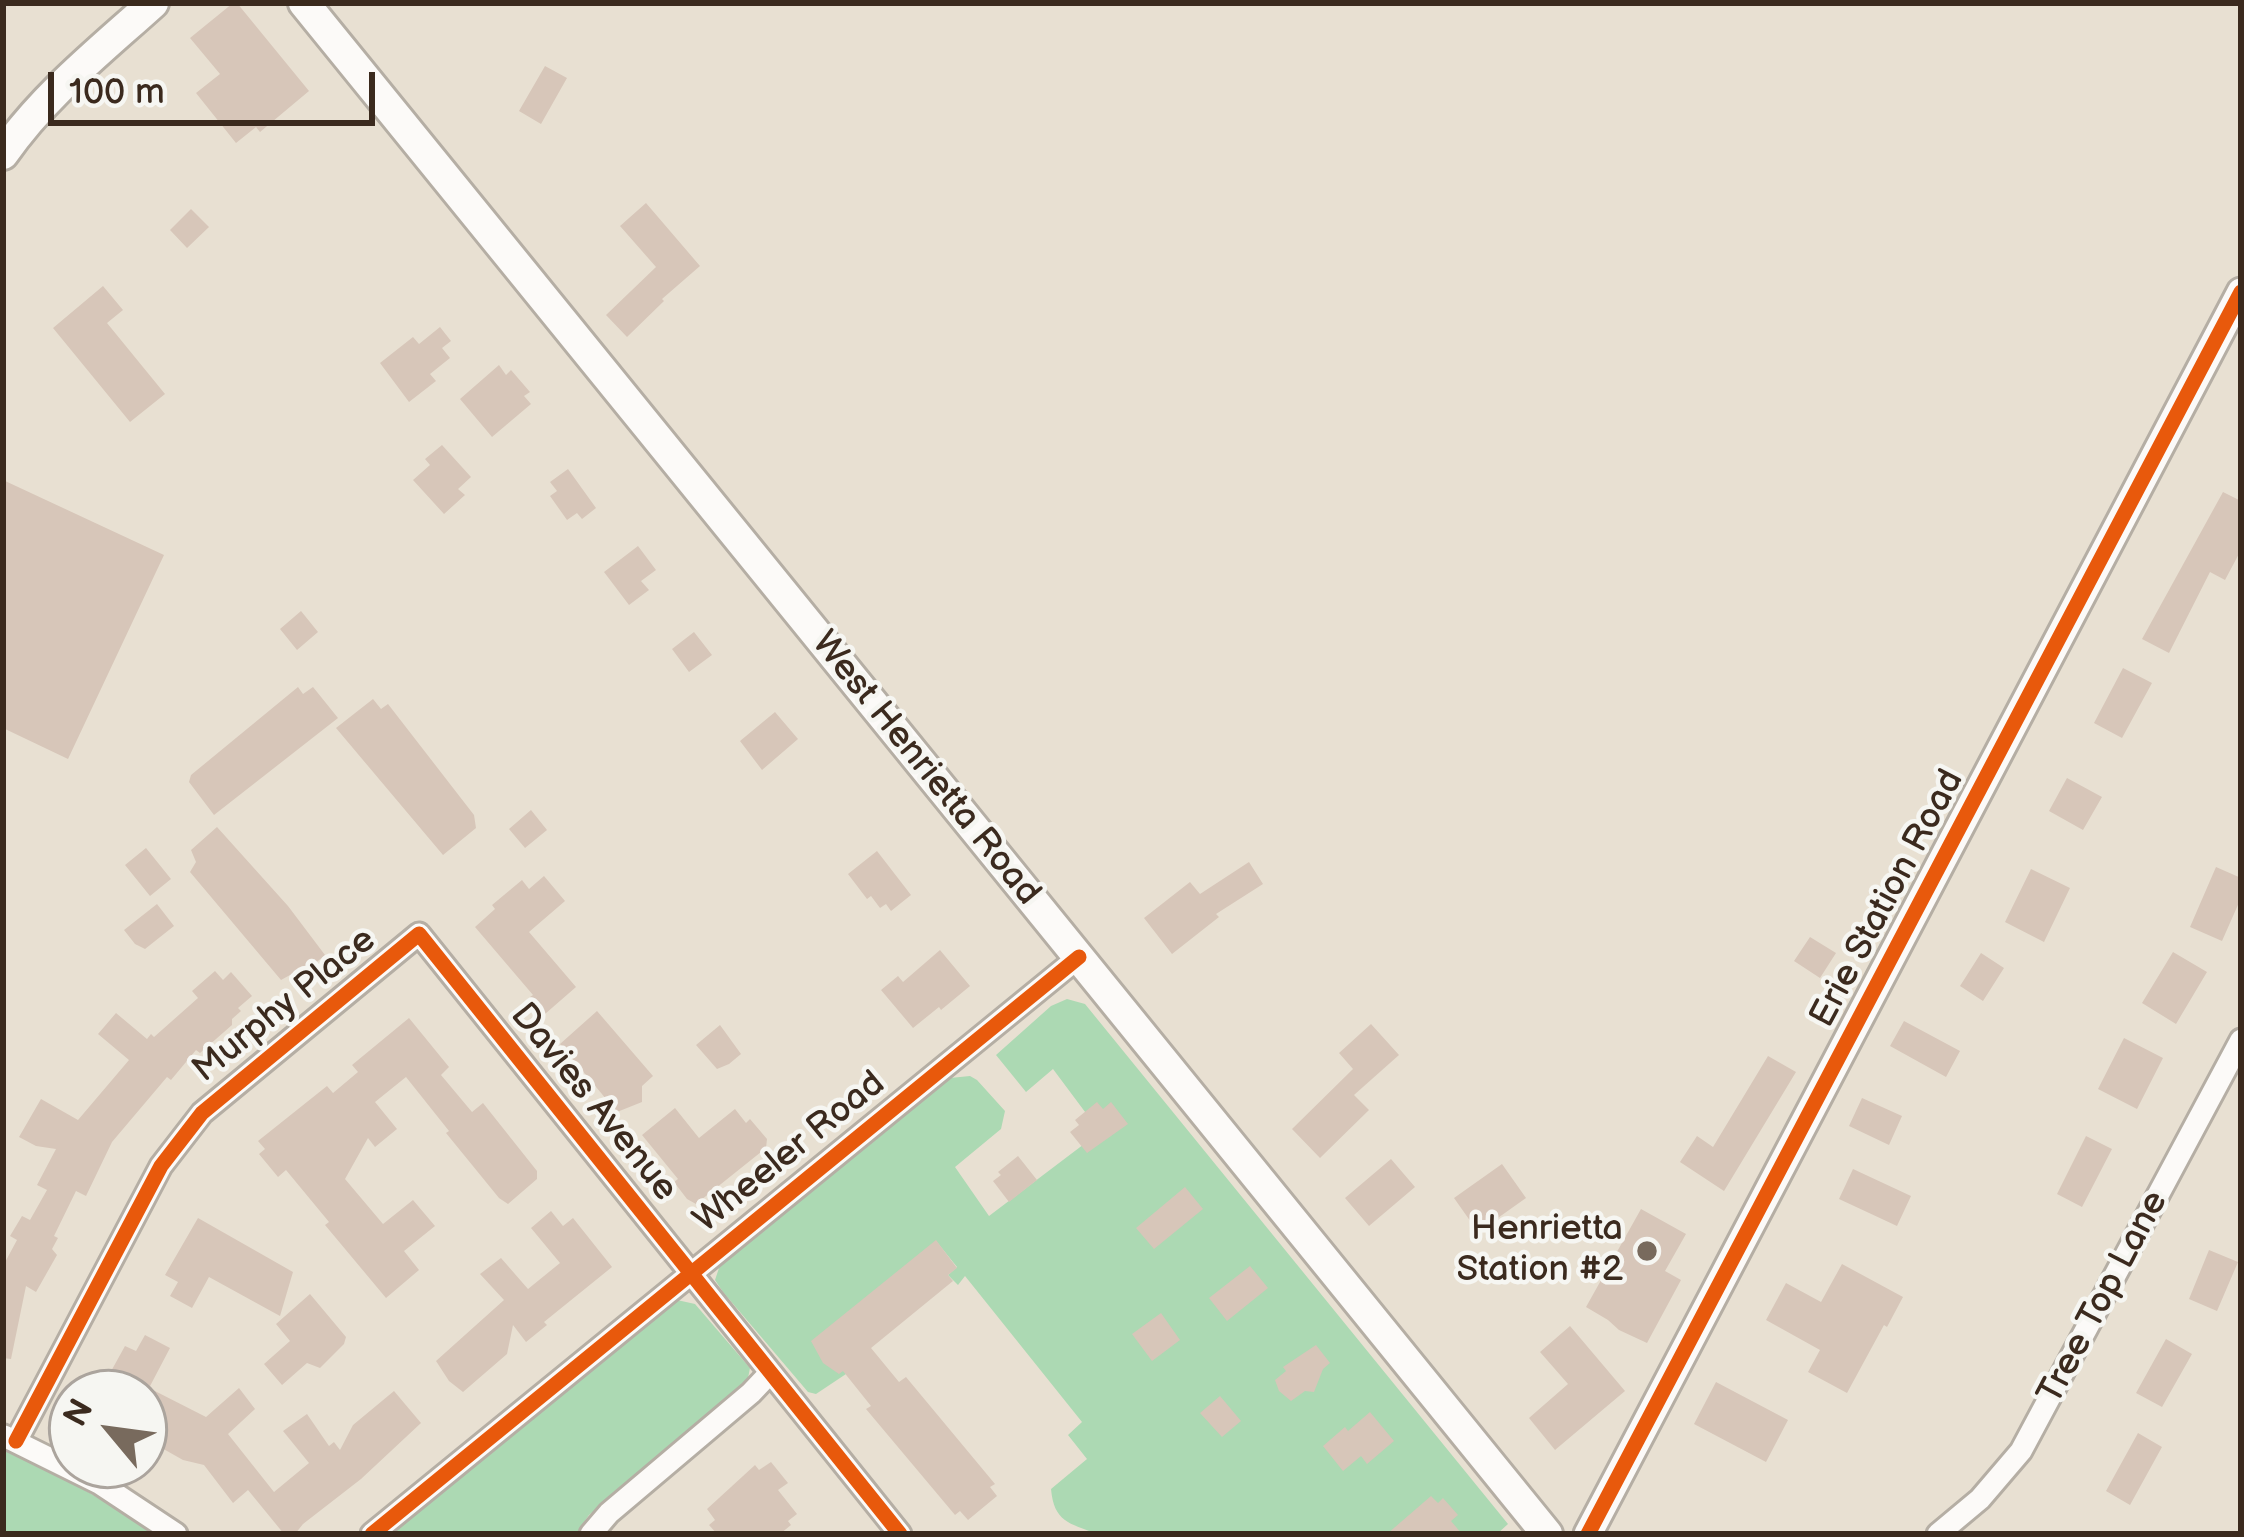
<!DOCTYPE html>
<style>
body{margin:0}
#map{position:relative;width:2244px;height:1537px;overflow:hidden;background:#e8e0d2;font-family:"Balsamiq Sans",sans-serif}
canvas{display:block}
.frame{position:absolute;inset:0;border:6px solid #3b2a1e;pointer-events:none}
.north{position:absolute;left:48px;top:1369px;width:120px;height:120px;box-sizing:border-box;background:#f6f6f2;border:3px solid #aba49d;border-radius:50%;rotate:299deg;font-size:33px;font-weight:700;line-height:48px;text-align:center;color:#3b2a1e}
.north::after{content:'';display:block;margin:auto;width:42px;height:54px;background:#786a5d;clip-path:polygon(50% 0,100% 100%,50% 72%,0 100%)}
.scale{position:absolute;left:48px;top:72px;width:327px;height:54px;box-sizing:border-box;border:6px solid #3b2a1e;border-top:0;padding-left:15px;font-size:36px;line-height:42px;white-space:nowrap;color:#3b2a1e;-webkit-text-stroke:9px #f6f6f2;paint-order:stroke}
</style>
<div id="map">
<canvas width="2244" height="1537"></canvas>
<div class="frame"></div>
<div class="north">N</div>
<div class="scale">100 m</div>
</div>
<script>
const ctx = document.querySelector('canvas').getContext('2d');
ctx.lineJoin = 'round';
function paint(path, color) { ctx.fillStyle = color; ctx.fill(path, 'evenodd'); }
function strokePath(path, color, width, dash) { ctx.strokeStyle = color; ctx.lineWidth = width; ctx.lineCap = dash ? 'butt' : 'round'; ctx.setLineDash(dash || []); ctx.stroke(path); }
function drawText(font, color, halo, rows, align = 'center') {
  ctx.font = font + ' "Balsamiq Sans",sans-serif'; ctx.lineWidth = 9; ctx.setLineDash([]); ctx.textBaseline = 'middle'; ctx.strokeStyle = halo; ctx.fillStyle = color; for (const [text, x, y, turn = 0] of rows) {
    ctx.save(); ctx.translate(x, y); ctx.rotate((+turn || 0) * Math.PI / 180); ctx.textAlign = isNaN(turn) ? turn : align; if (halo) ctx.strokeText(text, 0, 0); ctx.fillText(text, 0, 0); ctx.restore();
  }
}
paint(new Path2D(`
 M1067,999l18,5 423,520 -11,10h-400c-28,-11 -43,-12 -46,-45l36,-30 -19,-24 14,-13 -117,-146 -7,9 -10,-10 9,-8 -21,-26 -89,127 -1,6 -30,20 -8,-2 -85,-100 -8,-12 5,-15 230,-187 20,-2 7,4 28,31 -4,18 -46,38 34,49 111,-84 -47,-63 -27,23 -30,-37 55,-49z
 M677,1300l18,4 55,64 -4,20 -157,127 -13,19h-184z
 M3,1450c54,20 104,53 152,84h-152z`), '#acd9b3');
paint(new Path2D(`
 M233,3h4l72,88 -49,41 -4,-5 -20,16 -40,-50 24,-19 -30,-36z
 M545,66l22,12 -26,46 -22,-13z
 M646,203l54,63 -38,33 2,2 -37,36 -21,-22 50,-48 -36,-41z
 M191,209l18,18 -22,21 -17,-18z
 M103,286l20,24 -16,13 58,71 -35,28 -77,-94z
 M440,327l11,14 -9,7 8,10 -20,16 6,7 -27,21 -29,-39 33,-26 6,7z
 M499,365l7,10 5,-5 19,22 -6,4 7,8 -39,33 -32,-38z
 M442,445l29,32 -13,12 7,6 -21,19 -31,-34 17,-15 -5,-6z
 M568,469l28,39 -14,11 -5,-6 -10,7 -17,-24 7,-5 -7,-9z
 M3,480l161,75 -96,204 -65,-31z
 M2223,492l18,9v49l-16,30 -15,-8 -41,81 -27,-14z
 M638,546l18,24 -15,11 8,9 -20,15 -25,-33z
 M301,611l17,21 -21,18 -17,-21z
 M694,632l18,23 -23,17 -17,-23z
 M2123,668l29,15 -30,55 -28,-15z
 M298,687l5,7 10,-7 25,31 -124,97 -25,-33 2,-7z
 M373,699l8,10 7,-5 86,111 2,13 -33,27 -107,-127z
 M775,712l23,27 -36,31 -22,-29z
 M2067,778l35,19 -19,33 -34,-19z
 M531,810l16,20 -22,18 -16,-19z
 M217,827l71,79 37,49 -28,24 -7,-4 -9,5 -91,-108 6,-10 -5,-12z
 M146,848l25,31 -21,17 -25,-31z
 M877,851l34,44 -20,16 -5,-7 -6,4 -9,-12 -4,3 -19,-25z
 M1249,862l14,22 -47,30 3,3 -47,37 -28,-36 46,-36 10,12z
 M2216,867l25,11v20l-19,43 -32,-14z
 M2031,869l39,19 -26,54 -39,-20z
 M544,876l21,25 -36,31 47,55 -31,27 -15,-17 3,-2 -58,-68 20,-18 -3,-4 30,-25 7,9z
 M157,904l17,22 -29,23 -10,-5 -11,-14z
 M1810,937l26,16 -16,25 -26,-17z
 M940,950l30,36 -29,24 -2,-3 -26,21 -32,-38 17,-14 5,6z
 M2173,952l34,20 -31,52 -34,-21z
 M1981,953l23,15 -21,33 -23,-15z
 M215,971l8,9 8,-8 21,24 -14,12 3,3 -9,8v6l-32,28 -4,-3 -25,30 -4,-3 -55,65 -26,54 -10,-5 -22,45 4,2 -6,11 5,6 -21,37 -10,-6 -15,73 -8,-1v-92l14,-26 -7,-4 12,-20 8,4 17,-30 -10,-5 19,-36 -20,-3 -17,-9 22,-38 37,21 51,-60 -31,-26 18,-21 31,26 4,-5 3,3 44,-39 -6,-7z
 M597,1011l56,65 -11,10v16l-25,10 -57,-68z
 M409,1018l40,49 -8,8 31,37 11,-9 54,68v8l-29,25 -9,-6 -53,-65 3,-2 -43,-54 -31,25 22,27 -22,18 -7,-9 -23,41 38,45 30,-24 22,26 -31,25 15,19 -33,28 -61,-73 4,-3 -43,-52 -8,7 -19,-23 6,-5 -7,-8 69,-55 6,7 25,-21 -6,-7z
 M1904,1021l56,30 -14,26 -56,-31z
 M1371,1024l28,31 -45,40 15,15 -49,48 -28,-29 61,-60 -14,-16z
 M720,1025l21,29 -12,10 -12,5 -21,-24z
 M2124,1038l39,20 -26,51 -39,-20z
 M1768,1056l28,16 -72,119 -44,-29 17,-26 16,11z
 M1862,1098l40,18 -13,29 -40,-19z
 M1097,1102l6,7 8,-7 17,22 -41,29 -17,-21 9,-7 -4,-5z
 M675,1108l24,30 36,-29 11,14 4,-4 17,20 -1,9 -70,56 -9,-5 -13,-17 4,-3 -36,-44z
 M2086,1136l26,13 -30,58 -25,-13z
 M1018,1156l19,24 -28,22 -16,-21 8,-6 -3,-3z
 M1391,1159l24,28 -46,39 -24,-28z
 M1502,1164l24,34 -48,34 -24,-34z
 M1853,1169l58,27 -14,30 -58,-27z
 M1185,1187l18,22 -49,40 -18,-21z
 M1641,1209l45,25 -21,37 16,9 -34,63 -28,-13 -11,-10 -22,-13z
 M551,1211l12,15 10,-8 39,49 -68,55 3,3 -21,17 -13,-17 -6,29 -44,38 -14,-11 -13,-20 68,-61 -24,-26 21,-16 27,31 32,-26 -29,-35z
 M198,1218l95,54 -13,44 -71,-39 -17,31 -22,-12 8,-14 -13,-7z
 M936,1240l21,28 -9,7 5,6 -82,67 28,34 7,-5 89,107 -5,3 7,9 -29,24 -8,-9 -5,4 -89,-106 5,-3 -28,-35 -4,3 -16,-11 -12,-22z
 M2209,1250l29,12 -21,49 -28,-12z
 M1842,1264l61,33 -16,30 -3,-2 -37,68 -39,-21 12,-22 -54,-30 20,-37 35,19z
 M1250,1266l18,22 -41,33 -18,-23z
 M310,1294l36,43 -2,7 -24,24 -13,-5 -25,22 -18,-21 26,-23 -14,-17z
 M1161,1313l19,27 -28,21 -20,-27z
 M1570,1326l55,65 -70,59 -26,-32 39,-34 -28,-32z
 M145,1335l25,13 -21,40 57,29 33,-29 16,21 -27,25 46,58 35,-29 -26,-32 24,-17 22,32 5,-4 6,8 13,-25 41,-34 27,32 -60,56 -58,45 -8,10h-11l-36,-44 -15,13 -29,-38 -21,-5 -39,-22v-45h-45l26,-47 11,5z
 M2166,1339l26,15 -30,53 -26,-14z
 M1316,1345l14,18 -7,6 -9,23 -9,-1 -14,10 -12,-10 -4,-11 11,-9 -3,-4z
 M1716,1382l72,38 -22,42 -72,-38z
 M1220,1396l21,25 -19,16 -22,-24z
 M1370,1412l24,29 -27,23 -6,-8 -18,15 -20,-25 22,-19 3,4z
 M2138,1433l24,14 -32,58 -24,-14z
 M771,1462l17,21 -10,7 19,24 -9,7 3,4 -11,9h-63l-8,-9 6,-5 -8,-11 48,-44 4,5z
 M1431,1496l7,7 5,-5 15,17 -7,6 11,13h-75z`), '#d7c6b9');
const minor = new Path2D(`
 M4,1436l95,47 77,51
 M16,1441l145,-275 41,-53 217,-179 481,600
 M372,1534l707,-577
 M591,1534l18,-21 142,-120 18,-19
 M1938,1534l42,-35 41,-48 220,-411`);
const tertiary = new Path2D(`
 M1588,1534l653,-1242`);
const secondary = new Path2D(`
 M304,3l1243,1531
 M3,154c41,-59 98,-104 150,-151`);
strokePath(minor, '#b5aea4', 27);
strokePath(tertiary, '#b5aea4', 33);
strokePath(secondary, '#b5aea4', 36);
strokePath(minor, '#fcfaf8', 21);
strokePath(tertiary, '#fcfaf8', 27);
strokePath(secondary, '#fcfaf8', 30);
strokePath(new Path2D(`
 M16,1441l145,-275 41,-53 217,-179 481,600
 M372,1534l707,-577
 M1588,1534l653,-1242`), '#e8590c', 15);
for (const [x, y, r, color] of [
 [1647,1251,12,"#786a5d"]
]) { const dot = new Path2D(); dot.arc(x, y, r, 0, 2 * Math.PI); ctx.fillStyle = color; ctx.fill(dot); strokePath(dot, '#f6f6f2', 4.5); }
drawText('36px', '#3b2a1e', '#f6f6f2', [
 ["West Henrietta Road",925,769,51],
 ["Erie Station Road",1888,899,-62],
 ["Murphy Place",285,1006,-39],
 ["Davies Avenue",593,1103,51],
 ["Wheeler Road",790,1153,-39],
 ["Tree Top Lane",2104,1298,-62]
]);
drawText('36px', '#3b2a1e', '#f6f6f2', [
 ["Henrietta",1623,1230],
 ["Station #2",1623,1271]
], 'right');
</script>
